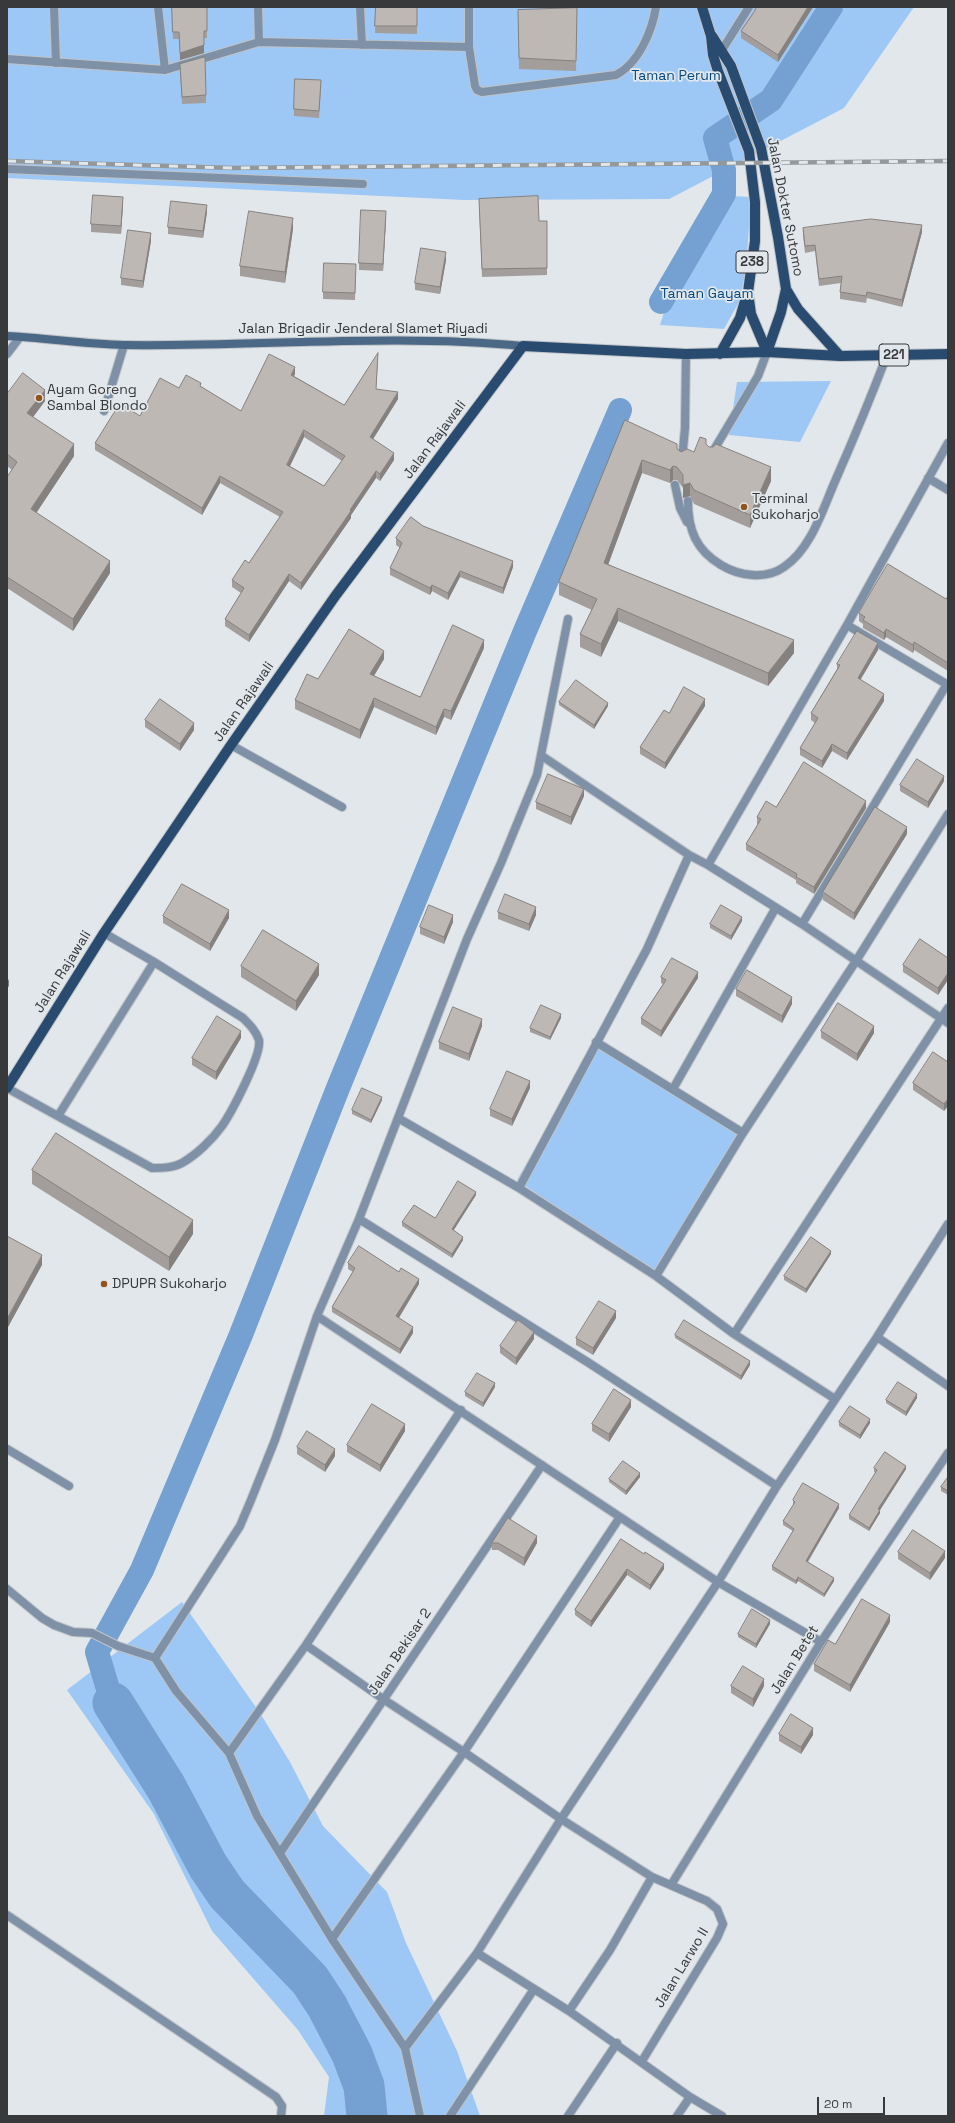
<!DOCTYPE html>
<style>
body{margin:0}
#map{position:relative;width:955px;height:2123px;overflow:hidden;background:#e2e7eb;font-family:"Space Grotesk",sans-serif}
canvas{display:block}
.frame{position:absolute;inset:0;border:8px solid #37393a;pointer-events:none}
.scale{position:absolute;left:817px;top:2097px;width:68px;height:18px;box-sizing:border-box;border:2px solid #37393a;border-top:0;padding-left:5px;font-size:12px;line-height:14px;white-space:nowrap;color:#37393a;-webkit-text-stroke:3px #e2e7eb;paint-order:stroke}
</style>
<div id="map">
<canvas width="955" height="2123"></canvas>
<div class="frame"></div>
<div class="scale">20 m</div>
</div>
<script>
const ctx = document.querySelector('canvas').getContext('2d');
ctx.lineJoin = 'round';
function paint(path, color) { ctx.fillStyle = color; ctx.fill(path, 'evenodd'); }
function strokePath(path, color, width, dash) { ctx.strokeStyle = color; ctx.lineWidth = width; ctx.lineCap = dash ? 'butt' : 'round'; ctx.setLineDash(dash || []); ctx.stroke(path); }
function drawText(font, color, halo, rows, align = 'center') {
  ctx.font = font + ' "Space Grotesk",sans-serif'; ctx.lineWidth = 3.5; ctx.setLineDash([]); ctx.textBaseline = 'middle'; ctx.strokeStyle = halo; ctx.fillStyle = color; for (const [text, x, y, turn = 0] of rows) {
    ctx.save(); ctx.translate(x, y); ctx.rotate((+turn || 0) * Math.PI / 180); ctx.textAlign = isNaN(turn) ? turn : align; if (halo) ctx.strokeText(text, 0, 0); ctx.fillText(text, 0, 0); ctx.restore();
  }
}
paint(new Path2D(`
 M7,7h907l-70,101 -175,91 -205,1 -457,-22z
 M730,196l21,1 -5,73 -7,32 -15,27 -64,-4 8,-25z
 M831,381l-31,61 -71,-7 8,-53z
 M596,1042l147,91 -87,143 -139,-96z
 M182,1602l78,111 30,49 33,64 64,66 19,51 51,108 23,65h-156l5,-39 -31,-47 -86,-99 -58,-117 -87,-124z`), '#9dc7f5');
strokePath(new Path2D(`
 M661,302l63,-108v-24l-9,-32 56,-38 60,-93
 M111,1699l-14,-47 45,-82 98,-233 98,-249 187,-457 95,-221`), '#74a1d1', 24);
strokePath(new Path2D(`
 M113,1703l53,84 42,79 19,28 83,86 17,26 25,48 12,32 3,30`), '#74a1d1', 41);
const lane = new Path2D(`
 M712,453l46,-77 9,-24
 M682,460l3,-32 1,-74
 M675,485l5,23 7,14
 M688,501c0,29 8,49 33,64 18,11 45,15 63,2 28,-19 39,-59 52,-88 18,-41 35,-82 51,-124
 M7,1088l145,80c10,0 21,0 30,-5 14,-8 30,-23 40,-37 9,-13 40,-71 37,-86 -3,-9 -9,-15 -16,-22l-89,-56 -50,-29
 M58,1116l96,-154`);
const street = new Path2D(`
 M54,7l2,56
 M158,7l7,63
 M258,7l1,35
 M360,7l2,38
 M469,7v40l6,39 2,4 5,2 134,-17c23,-12 36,-44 40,-68
 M716,53l6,-3 27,-43
 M7,59l158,11 94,-28 210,5
 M7,169l356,15
 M7,354l13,-17
 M104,411l20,-66
 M928,478l20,12
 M847,625l101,60
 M231,745l111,62
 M542,756l147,99 19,10 94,59 146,99
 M708,865l139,-240 101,-182
 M802,924l145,-240
 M596,1042l147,91
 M673,1089l102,-180
 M398,1118l121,70 137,88 78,58 101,65
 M519,1188l128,-239 42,-94
 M359,1219l230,144 188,123
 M656,1276l87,-143 113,-172 92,-147
 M317,1316l401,266 103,60
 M734,1334l214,-326
 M877,1337l71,49
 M7,1449l62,37
 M7,1589l35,29 12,7 19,7 19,1 26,13 37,12
 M306,1645l77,54 81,53 97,67 91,58 55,24 10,8 6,15 -6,14 -75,123
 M229,1753l77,-108 155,-235
 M280,1853l262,-388
 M671,1885l150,-243 127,-189
 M7,1915l269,182 6,9 -1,10
 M332,1939l132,-187 156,-235
 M477,1953l92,58 121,86 32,19
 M569,2011l41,-61 42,-73
 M405,2048l72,-95 84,-134 157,-237 59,-96 100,-149 71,-113
 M420,2116l-15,-68 -73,-109 -75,-123 -28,-63 -53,-62 -21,-33 85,-132 11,-26 24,-60 42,-124 42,-97 108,-280 34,-76 36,-88 31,-156
 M450,2116l84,-127
 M568,2116l49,-73
 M677,2116l13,-19`);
const secondary = new Path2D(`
 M7,336c39,2 78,8 117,9 133,2 266,-12 399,1`);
const primary = new Path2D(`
 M702,7l9,29 2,19 5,16 31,80 6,51v39l-7,51 3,22 16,38
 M712,36l19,30 30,82 17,89 8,52 -5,23 -14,40
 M786,289l12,20 42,47
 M720,354l20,-36 7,-24
 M7,1088l97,-155 127,-188 105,-150 187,-249 163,8 81,-2 73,4 108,-2`);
strokePath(lane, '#c0c4c8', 10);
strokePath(street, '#c0c4c8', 10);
strokePath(secondary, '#c0c4c8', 10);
strokePath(primary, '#c0c4c8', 12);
strokePath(lane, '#7e91a7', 8);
strokePath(street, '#7e91a7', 8);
strokePath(secondary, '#4c6887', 8);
strokePath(primary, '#284b6f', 10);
const rail = new Path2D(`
 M7,161l226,7 715,-7`);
strokePath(rail, '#95989b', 4.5);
strokePath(rail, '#e2e7eb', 3, [9]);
paint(new Path2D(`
 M172,7h35v31h-3v15l-24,7 -1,-21h-6z
 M376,7h41v27l-42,-1z
 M813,7l-35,55 -37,-24v-7l13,-19z
 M577,8l-1,63 -57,-2 -1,-59z
 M180,71l26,24v8l-24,1z
 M321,88l-2,30 -25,-2v-7z
 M123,204l-2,30 -30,-2v-8z
 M479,206l60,15h8v54l-65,2z
 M207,212l-4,26 -35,-4v-7z
 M386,218l-3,53 -24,-1v-7z
 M803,228l119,4 -20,75 -35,-9 -1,5 -26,-4v-7l1,-9 -22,3 -4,-35 -10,2 -2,-18z
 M293,229l-8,54 -45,-7v-10z
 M151,241l-8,47 -22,-3v-7z
 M446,260l-6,34 -25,-4v-7z
 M356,271l-1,29 -32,-1v-7z
 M378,360l-2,29 22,10 -25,40 21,21 -14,21 -4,-3 -25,37v3l-50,72 -12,-9 -40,61 -24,-16v-7l16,-26 -9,-6v-7l17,-17 31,-46 -60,-34 -18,32 -107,-65v-7l45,-27 39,-28 22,-1 40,24 54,-37 -1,2 50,29zM304,437l38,24 -18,25 -34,-20z
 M7,394l38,7 -12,16 41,39 -38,57 74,60 -37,58 -66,-43v-111l5,-7 -5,-4z
 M625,420l56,32h13l12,-8 3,3 62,34 -21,47 -56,-24 -4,-8 -7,2v-10l-6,-8h-4l-3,3 -28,-10 -34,91 186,89 -26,33 -150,-65 -17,36 -21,-10v-13l12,-24 -33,-15v-13z
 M423,526l90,41 -10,27 -43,-17 -12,23 -16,-9 -2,4 -40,-20v-7l10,-20 -4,-3v-7z
 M948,596v75l-34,-21 -1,3 -27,-16 -2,3 -21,-12v-4l-4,-3v-8l87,-14z
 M484,648l-33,72 -7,-3 -8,18 -62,-28 -14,32 -65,-30v-9l23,-21 66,-20 -10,17 46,21z
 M878,650l-18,29 24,22 -37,59 -15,-9 -10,17 -22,-13v-7l15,-25 -4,-3v-7l26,-44v-5z
 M559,702l49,4 -14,23 -35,-24z
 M705,706l-40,63 -25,-15v-7l29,-34z
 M145,720l49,10 -14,21 -35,-24z
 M944,781l-16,27 -28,-17v-6z
 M584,796l-13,29 -35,-16v-7z
 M776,807l90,1 -52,86 -18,-11v-3l-50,-30v-6l12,-20h-1v-7z
 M907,834l-53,86 -31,-20v-8z
 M498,912l38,3 -7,16 -31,-12z
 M163,916l66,2 -19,33 -47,-28z
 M742,921l-11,19 -21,-12v-4z
 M453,922l-9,22 -24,-10v-7z
 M948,958l-10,37 -35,-23v-7z
 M241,966l78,9 -23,36 -55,-34z
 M661,977l37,1 -37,59 -20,-13v-6l22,-34 -2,-1z
 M736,989l56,15 -10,19 -46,-27z
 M561,1018l-11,22 -20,-8v-4z
 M482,1026l-13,35 -30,-12v-7z
 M821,1031l53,2 -17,28 -36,-23z
 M241,1038l-25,42 -24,-15v-7z
 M948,1062v44l-4,5 -31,-21v-7z
 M530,1088l-18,38 -22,-10v-7z
 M382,1100l-11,23 -19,-9v-4z
 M32,1170l161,64 -24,37 -137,-87z
 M476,1195l-23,35 10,10 -11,18 -50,-32v-4l33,-4z
 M831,1254l-25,39 -22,-13v-4z
 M348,1263l51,9 20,12 -20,34 14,15 -13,21 -68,-42v-5l21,-35 -5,-3z
 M616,1318l-23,37 -17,-10v-7z
 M675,1335l75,30 -9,15 -66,-42z
 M534,1339l-18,26 -16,-12v-7z
 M495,1387l-12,20 -18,-11v-4z
 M917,1398l-11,18 -20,-13v-3z
 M631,1407l-22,35 -17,-11v-7z
 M839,1422l31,1 -10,16 -21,-13z
 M405,1431l-25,41 -33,-20v-7z
 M297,1447l38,9 -10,16 -28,-18z
 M874,1468l32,1 -26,41v3l-11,18 -20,-12v-4l27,-42 -2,-1z
 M640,1477l-14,18 -17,-13v-3z
 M948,1477v18l-7,-4v-4z
 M793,1500l46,8 -31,54 26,19 -10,16 -26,-16 -2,3 -24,-14v-4l21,-35 -10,-6v-4l11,-17h-1z
 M621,1539l43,30 -14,21 -23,-15 -36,52 -16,-12v-5z
 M492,1543h45l-13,23 -26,-16h-6z
 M898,1552l47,6 -15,22 -32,-21z
 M890,1622l-40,70 -36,-21v-7l21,-20z
 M770,1624l-14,24 -18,-11v-3z
 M731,1686h33l-11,21 -22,-14z
 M779,1734l34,1 -12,19 -22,-13z`), '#a39e9c');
paint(new Path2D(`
 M808,7h5l-35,55v-7z
 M204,45v8l-24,7v-7z
 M123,197v7l-2,30v-8z
 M207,205v7l-4,26v-7z
 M386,211v7l-3,53v-7z
 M293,218v11l-8,54v-11z
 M922,225v7l-20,75v-7z
 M151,233v8l-8,47v-7z
 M446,252v8l-6,34v-7z
 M295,367v7l-4,8v-7z
 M45,390v11l-18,24v-12z
 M398,392v7l-28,45v-7z
 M304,430v7l-17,35v-7z
 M74,444v12l-43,65v-12z
 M394,453v7l-14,21v-7z
 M642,460v13l-38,103v-13z
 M673,466v14l-3,3v-13z
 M771,467v14l-21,47v-13z
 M376,471v7l-25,37v3l-50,72v-7l49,-73z
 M220,476v7l-18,32v-7z
 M690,483v13l-7,2v-13z
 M110,561v12l-37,58v-12z
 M513,561v6l-10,27v-6z
 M460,571v6l-12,23v-7z
 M289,574v7l-40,61v-7z
 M432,585v6l-2,4v-7z
 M618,608v13l-17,36v-13z
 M886,629v8l-2,3v-7z
 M484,640v8l-33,72v-9z
 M794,640v13l-26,33v-13z
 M914,642v8l-1,3v-8z
 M878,643v7l-20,34v-6z
 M384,651v8l-14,23v-8z
 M884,694v7l-37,59v-7z
 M374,698v9l-14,32v-9z
 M705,699v7l-40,63v-6z
 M608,703v3l-14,23v-4z
 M444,709v8l-8,18v-8z
 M194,723v7l-14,21v-7z
 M832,744v7l-10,17v-7z
 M944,776v5l-16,27v-6z
 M584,789v7l-13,29v-8z
 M866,801v7l-52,86v-7z
 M907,827v7l-53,86v-7z
 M536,907v8l-7,16v-7z
 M229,910v8l-19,33v-7z
 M453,915v7l-9,22v-7z
 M742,917v4l-11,19v-4z
 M319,964v11l-23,36v-10z
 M698,972v6l-37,59v-6z
 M948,973v7l-10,15v-7z
 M9,979v7l-2,3v-7z
 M792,997v7l-10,19v-7z
 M561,1014v4l-11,22v-3z
 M482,1019v7l-13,35v-7z
 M874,1026v7l-17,28v-7z
 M241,1031v7l-25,42v-8z
 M530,1081v7l-18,38v-7z
 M382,1097v3l-11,23v-3z
 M948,1099v7l-4,5v-7z
 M476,1192v3l-24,38v-4z
 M193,1220v14l-24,37v-14z
 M463,1237v3l-11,18v-4z
 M831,1251v3l-25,39v-4z
 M42,1255v10l-35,64v-10z
 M419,1279v5l-23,38v-6z
 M616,1311v7l-23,37v-7z
 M413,1327v6l-13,21v-5z
 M534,1332v7l-18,26v-7z
 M750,1361v4l-9,15v-4z
 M495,1383v4l-12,20v-4z
 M917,1394v4l-11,18v-4z
 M631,1400v7l-22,35v-8z
 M870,1419v4l-10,16v-4z
 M405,1424v7l-25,41v-7z
 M335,1449v7l-10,16v-7z
 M906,1466v3l-26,41v3l-11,18v-3l9,-19z
 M640,1473v4l-14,18v-4z
 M839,1504v4l-33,56v-3z
 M537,1536v7l-13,23v-8z
 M945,1551v7l-15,22v-7z
 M664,1564v5l-14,21v-5z
 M627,1569v6l-36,52v-6z
 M798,1577v4l-2,3v-3z
 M834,1578v3l-10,16v-3z
 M890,1615v7l-40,70v-7z
 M770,1620v4l-14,24v-4z
 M764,1679v7l-11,21v-8z
 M813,1728v7l-12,19v-7z`), '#85817f');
const building = new Path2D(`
 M172,7h35v24h-3v14l-24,8 -1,-21h-6z
 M376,7h41v19h-42z
 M757,7h51l-30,48 -37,-24 13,-19z
 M577,8l-1,53 -57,-3 -1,-48z
 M205,57l1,38 -24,2 -2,-33z
 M295,79l26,1 -2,31 -25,-2z
 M93,195l30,2 -2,29 -30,-2z
 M538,196l1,25h8v47l-65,1 -3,-70z
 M171,201l36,4 -4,26 -35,-4z
 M361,210l25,1 -3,53 -24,-1z
 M249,211l44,7 -8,54 -45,-6z
 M871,219l51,6 -20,75 -35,-8 -1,4 -26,-4 2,-16 -23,3 -4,-34 -10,1 -2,-18z
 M128,230l23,3 -8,48 -22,-3z
 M421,248l25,4 -6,35 -25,-4z
 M324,263l32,1 -1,29 -32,-1z
 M378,353l-2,36 22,3 -28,45 24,16 -14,21 -4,-3 -26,39 1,1 -50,72 -12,-9 -40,61 -24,-16 19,-31 -12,-8 13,-20 4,3 34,-51 -63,-36 -18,32 -107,-65 25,-40 20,13 20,-38 19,10 7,-13 15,8 -1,3 41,25 28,-57 26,13 -4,8 53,30zM304,430l41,26 -21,30 -37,-21z
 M23,373l22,17 -18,23 47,31 -43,65 79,52 -37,58 -66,-42v-100l10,-15 -10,-8v-60z
 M625,420l52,24v5l4,3 6,-3 7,3 6,-15 6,2v5l3,3h4l3,-3 55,23 -21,48 -56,-25 -4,-7 -7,2v-10l-6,-8 -4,-1 -3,4 -28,-10 -38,103 190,77 -26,33 -150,-65 -17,36 -21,-10 17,-35 -38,-17z
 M411,517l12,9 90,35 -10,27 -43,-17 -12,22 -16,-8 -2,3 -40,-20 12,-25 -6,-5z
 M888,564l58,35 2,-3v67l-34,-21 -1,3 -27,-16 -2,4 -21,-13 2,-3 -6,-4z
 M453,625l31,15 -33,71 -7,-2 -8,18 -62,-29 -14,32 -65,-30 12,-26 11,5 31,-50 35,22 -14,23 50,23z
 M857,631l21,12 -20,35 26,16 -37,59 -15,-9 -10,17 -22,-13 18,-30 -7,-5 29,-48 -3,-1z
 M576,680l32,23 -14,22 -35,-23z
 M684,687l21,12 -40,64 -25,-16 24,-37 5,3z
 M160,699l34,24 -14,21 -35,-24z
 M917,759l27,17 -16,26 -28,-17z
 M804,762l62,39 -52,86 -18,-10 1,-3 -51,-30 15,-25 -4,-2 9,-16 10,6z
 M548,774l36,15 -13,28 -35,-15z
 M875,807l32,20 -53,86 -31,-21z
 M182,884l47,26 -19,34 -47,-28z
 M505,894l31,13 -7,17 -31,-12z
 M429,905l24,10 -9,22 -24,-10z
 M721,905l21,12 -11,19 -21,-12z
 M263,930l56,34 -23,37 -55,-35z
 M920,939l28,19v15l-10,15 -35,-23z
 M672,958l26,14 -37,59 -20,-13 25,-38 -5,-3z
 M747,970l45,27 -10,19 -46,-27z
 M838,1003l36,23 -17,28 -36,-23z
 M541,1005l20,9 -11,23 -20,-9z
 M453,1007l29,12 -13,35 -30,-12z
 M217,1016l24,15 -25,41 -24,-14z
 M933,1052l15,10v37l-4,5 -31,-21z
 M507,1071l23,10 -18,38 -22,-10z
 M362,1088l20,9 -11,23 -19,-10z
 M56,1133l137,87 -24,37 -137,-87z
 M458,1181l18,11 -24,37 11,8 -11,17 -50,-32 12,-17 21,13z
 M7,1236l35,19 -35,64z
 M811,1237l20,14 -25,38 -22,-13z
 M359,1246l40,26 2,-4 18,11 -23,37 17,11 -13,22 -68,-42 23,-39 -7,-5z
 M599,1301l17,10 -23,37 -17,-10z
 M518,1320l16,12 -18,26 -16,-12z
 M684,1320l66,41 -9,15 -66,-41z
 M477,1373l18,10 -12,20 -18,-11z
 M898,1382l19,12 -11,18 -20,-12z
 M614,1389l17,11 -22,34 -17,-10z
 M372,1404l33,20 -25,41 -33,-20z
 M850,1406l20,13 -10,16 -21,-13z
 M307,1431l28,18 -10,16 -28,-18z
 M885,1452l21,14 -28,43 2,1 -11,18 -20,-13 28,-45 -3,-2z
 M623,1461l17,12 -14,18 -17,-12z
 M948,1477v14l-7,-4z
 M803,1483l36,21 -33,57 28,17 -10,16 -26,-17 -2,4 -24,-15 22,-37 -11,-8 12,-19 -2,-2z
 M508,1518l29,18 -13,22 -26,-15h-6z
 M913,1530l32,21 -15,22 -32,-21z
 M621,1539l23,15 1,-2 19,12 -14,21 -23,-16 -36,52 -16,-11z
 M862,1599l28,16 -40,70 -36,-21 14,-24 7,4z
 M752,1609l18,11 -14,24 -18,-10z
 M743,1666l21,13 -11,20 -22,-13z
 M791,1714l22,14 -12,19 -22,-13z`);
paint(building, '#beb8b5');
strokePath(building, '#85817f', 1);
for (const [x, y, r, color] of [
 [39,398,4,"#92531c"],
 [744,507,4,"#92531c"],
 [104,1284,4,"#92531c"]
]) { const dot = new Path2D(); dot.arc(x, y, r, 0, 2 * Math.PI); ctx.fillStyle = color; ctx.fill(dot); strokePath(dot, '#e2e7eb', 1.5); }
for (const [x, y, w] of [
 [752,262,32],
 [894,355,30]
]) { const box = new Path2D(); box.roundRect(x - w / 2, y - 11, w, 22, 3); ctx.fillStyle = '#e2e7eb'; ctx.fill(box); strokePath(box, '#37393a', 1); }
drawText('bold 13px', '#37393a', null, [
 ["238",752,262],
 ["221",894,355]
]);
drawText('14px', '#024984', '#e2e7eb', [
 ["Taman Perum",676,76],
 ["Taman Gayam",707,294]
]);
drawText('14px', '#37393a', '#e2e7eb', [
 ["Jalan Dokter Sutomo",785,207,79],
 ["Jalan Brigadir Jenderal Slamet Riyadi",363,329],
 ["Jalan Rajawali",435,440,-53],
 ["Jalan Rajawali",244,702,-55],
 ["Jalan Rajawali",63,972,-58],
 ["Jalan Bekisar 2",400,1652,-56],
 ["Jalan Betet",795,1660,-58],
 ["Jalan Larwo II",682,1968,-59]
]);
drawText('14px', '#37393a', '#e2e7eb', [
 ["Ayam Goreng",47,390],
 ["Sambal Blondo",47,406],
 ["Terminal",752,499],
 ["Sukoharjo",752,515],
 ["DPUPR Sukoharjo",112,1284]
], 'left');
</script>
